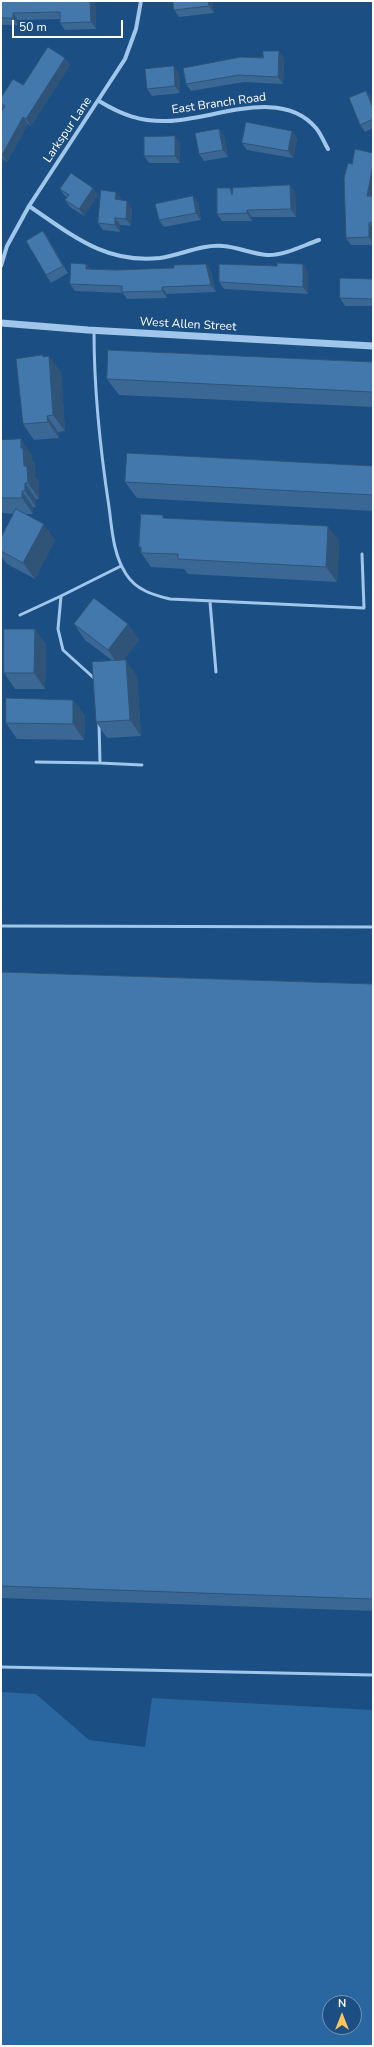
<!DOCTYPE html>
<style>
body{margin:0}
#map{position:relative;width:374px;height:2047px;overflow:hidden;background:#1b4e82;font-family:"Nunito Sans",sans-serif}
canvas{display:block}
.frame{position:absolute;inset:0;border:2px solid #fff;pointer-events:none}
.north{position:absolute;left:322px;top:1995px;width:40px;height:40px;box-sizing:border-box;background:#1b4e82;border:1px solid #7695b4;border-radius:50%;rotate:0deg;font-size:11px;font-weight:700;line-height:16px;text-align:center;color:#fff}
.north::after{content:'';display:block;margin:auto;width:14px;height:18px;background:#fcc45c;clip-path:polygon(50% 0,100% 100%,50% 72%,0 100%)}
.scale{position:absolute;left:12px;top:20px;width:111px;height:18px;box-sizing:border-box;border:2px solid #fff;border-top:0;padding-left:5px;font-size:12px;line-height:14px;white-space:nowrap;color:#fff;-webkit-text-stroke:3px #1b4e82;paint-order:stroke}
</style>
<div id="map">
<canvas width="374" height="2047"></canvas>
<div class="frame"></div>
<div class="north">N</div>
<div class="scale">50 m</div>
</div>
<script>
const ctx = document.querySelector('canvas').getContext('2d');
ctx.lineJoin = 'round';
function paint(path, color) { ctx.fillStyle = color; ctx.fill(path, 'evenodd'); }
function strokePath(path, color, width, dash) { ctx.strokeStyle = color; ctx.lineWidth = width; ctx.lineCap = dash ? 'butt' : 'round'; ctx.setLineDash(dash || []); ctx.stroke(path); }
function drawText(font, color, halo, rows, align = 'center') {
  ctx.font = font + ' "Nunito Sans",sans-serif'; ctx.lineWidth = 3; ctx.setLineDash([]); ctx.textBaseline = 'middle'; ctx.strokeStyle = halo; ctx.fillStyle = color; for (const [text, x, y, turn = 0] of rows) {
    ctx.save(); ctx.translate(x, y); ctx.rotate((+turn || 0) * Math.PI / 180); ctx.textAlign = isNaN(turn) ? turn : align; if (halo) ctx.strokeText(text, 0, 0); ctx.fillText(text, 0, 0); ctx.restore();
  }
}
paint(new Path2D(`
 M1,1692l35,2 53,46 56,7 7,-49 221,12v336h-372zM330,2003h24v24h-24z`), '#2a669f');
strokePath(new Path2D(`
 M94,331c0,59 6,117 15,176 3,22 4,47 17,67 10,16 27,21 44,25l194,9 -2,-54
 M210,602l6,70
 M20,615l41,-19
 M95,679l-32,-29 -5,-21 3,-33 60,-30
 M99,723l1,40 42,2
 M36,762l64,1
 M1,926l372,1
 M1,1667l372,8`), '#a0c6eb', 3);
strokePath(new Path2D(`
 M99,101c23,14 42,21 69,20 45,-1 113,-35 148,7 5,6 8,14 12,21
 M29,206c43,29 76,58 131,52 21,-3 42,-14 63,-12 15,1 29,8 44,9 17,1 37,-10 52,-15
 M1,266l6,-20 22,-40 96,-147 11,-30 5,-28`), '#a0c6eb', 4);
strokePath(new Path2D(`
 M1,323l87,7 285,16`), '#a0c6eb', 7);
paint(new Path2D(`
 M1,1h94l1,28 -31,1 -5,-7v-4l-42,1v5h-17z
 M173,1h39l2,12 -35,4 -5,-7z
 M279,51l5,8 -1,25 -39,-2 -53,9 -5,-7z
 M65,58l5,7 -39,61 -3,-2 -21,38 -3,-2 -3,5v-53l2,-4 -2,-3v-7z
 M179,73l1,20 -28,3 -5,-7z
 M366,91l5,7 2,5v25l-8,4 -5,-7z
 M219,129l5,7 4,21 -24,4 -5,-7z
 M292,131l5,7 -4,20 -46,-8 -5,-7z
 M180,143v20h-31l-5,-7z
 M373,153v92h-22l-5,-7 6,-74z
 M230,188l3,3 62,1 1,25h-44v4h-30l-5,-7z
 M60,189l38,6 -14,21 -14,-9 -5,-7 2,-3 -2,-1z
 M193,196l5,7 3,17 -37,7 -5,-7z
 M121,199l-1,1 12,8 -1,18 -11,-1v7l-17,-2 -5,-7z
 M43,231l5,7 20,35 -17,10 -5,-8z
 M86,264l4,5 26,1 58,-2 32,-4 5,7 5,21 -49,2v4l-40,1 -4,-6 -48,-2 -5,-7z
 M308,271v23l-84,-5 -5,-7z
 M373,279v27h-28l-5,-8z
 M44,357l17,15 4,59 -7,1 1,6 -25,2 -11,-16z
 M373,362v45l-254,-12 -12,-16z
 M1,440l31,15v5l3,4v13l4,5v17h-3v8h-3v7h-9l31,26 -20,39 -28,-15 -6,-8v-18l13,-24 -11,-1 -2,-2z
 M373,466v45l-236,-13 -12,-16z
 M165,518l174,23 -2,41 -149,-8 -4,-5 -33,-2 -10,-14v-4l-2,-2z
 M74,624h54l11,16 -16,20 14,16 4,60 -34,2 -11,-16 17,-61 -28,-21z
 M35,629l11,16 -1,44h-30l-11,-16z
 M73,700l12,16 -1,24 -67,-1 -11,-16z
 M1,972l372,12v627l-372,-13z`), '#3a6794');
paint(new Path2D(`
 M90,1h5l1,28 -5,-7z
 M208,1h4l2,12 -5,-7z
 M13,13l5,7v5l-5,-7z
 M279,51l5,8 -1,25 -5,-7z
 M65,58l5,7 -39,61 -5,-7z
 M174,66l5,7 1,20 -5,-7z
 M366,91l5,7 2,5v5z
 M23,117l5,7 -21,38 -5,-7z
 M219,129l5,7 4,21 -5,-7z
 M292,131l5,7 -4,20 -5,-7z
 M175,136l5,7v20l-5,-7z
 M1,156l3,4 -3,5z
 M373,165v31h-6z
 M290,185l5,7 1,25 -5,-8z
 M93,188l5,7 -14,21 -5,-7z
 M116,192l5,7 -1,7 -5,-7z
 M193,196l5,7 3,17 -5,-7z
 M127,201l5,7 -1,18 -5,-7z
 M247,210l5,7v4l-5,-8z
 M115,218l5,7v7l-5,-7z
 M369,223l4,6v14l-4,-6z
 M43,231l5,7 20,35 -5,-7z
 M86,264l5,7 -5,-2z
 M206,264l5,7 5,21 -5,-7z
 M303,264l5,7v23l-5,-7z
 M162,287l5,7v4l-5,-7z
 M43,355l7,10 -1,-9 12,16 4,59 -12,-16z
 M47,416l11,16 1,6 -11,-16z
 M21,439l11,16v5l3,4v13l4,5v17l-11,-16 -4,-17 -3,-18z
 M25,483l11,16v8l-11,-16z
 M22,491l11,16v7l-11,-16z
 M44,524l11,16 -20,39 -12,-16z
 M328,526l11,15 -2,41 -11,-15z
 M128,624l11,16 -20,26 -11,-16z
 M35,629l11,16 -1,44 -11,-16z
 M126,660l11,16 4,60 -11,-16z
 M73,700l12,16 -1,24 -11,-16z`), '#2f5478');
const building = new Path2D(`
 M1,1h89l1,21 -31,1v-11l-47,1v5h-12z
 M173,1h35l1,5 -35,4z
 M48,47l17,11 -39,61 -3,-2 -21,38 -1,-1v-42l4,-6 -4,-3v-5l12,-19 10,6z
 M263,51h16l-1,26 -39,-2 -53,9 -3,-16 58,-11 22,1z
 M174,66l1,20 -28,3 -2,-20z
 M366,91l7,17v11l-13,6 -11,-27z
 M246,122l46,9 -4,20 -46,-8z
 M219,129l4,21 -24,4 -4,-21z
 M175,136v20h-31v-19z
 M355,149l18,4v12l-6,31h6v26l-4,1v14l-23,1 -2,-60 4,-15 4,1z
 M71,173l22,15 -14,21 -14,-9 4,-5 -9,-6z
 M290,185l1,24 -44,1v3l-30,1v-26h13l2,7 1,-7z
 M101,190l15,2 -1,7 12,2 -1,18 -11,-1v7l-17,-2z
 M193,196l3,17 -37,7 -4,-16z
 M43,231l20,35 -17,9 -20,-34z
 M71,263l15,1v5l30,1 58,-2v-3l32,-1 5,21 -49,2v4l-40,1v-6l-52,-2z
 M277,263l26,1v23l-84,-5v-18l58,2z
 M340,278l33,1v20l-33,-1z
 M108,350l265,12v30l-266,-13z
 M43,355v2l6,-1 4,59 -6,1 1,6 -25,2 -7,-65z
 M21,439v9h2l1,18h3l1,17h-3v8h-3v7h-21v-58z
 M127,453l246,13v29l-248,-13z
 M16,509l28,15 -21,39 -22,-12v-13z
 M141,514l22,1v3l165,8 -2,41 -148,-8v-5l-37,-1v-6h-2z
 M94,598l34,26 -20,26 -34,-26z
 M4,629h31l-1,44h-30z
 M126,660l4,60 -34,2 -4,-60z
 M6,698l67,2v24l-67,-1z
 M1,972l372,12v615l-372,-13z`);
paint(building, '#4378ac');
strokePath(building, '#2f5478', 1);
drawText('12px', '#fff', '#1b4e82', [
 ["East Branch Road",219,104,-8],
 ["Larkspur Lane",68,130,-56],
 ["West Allen Street",188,325,3]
]);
</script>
